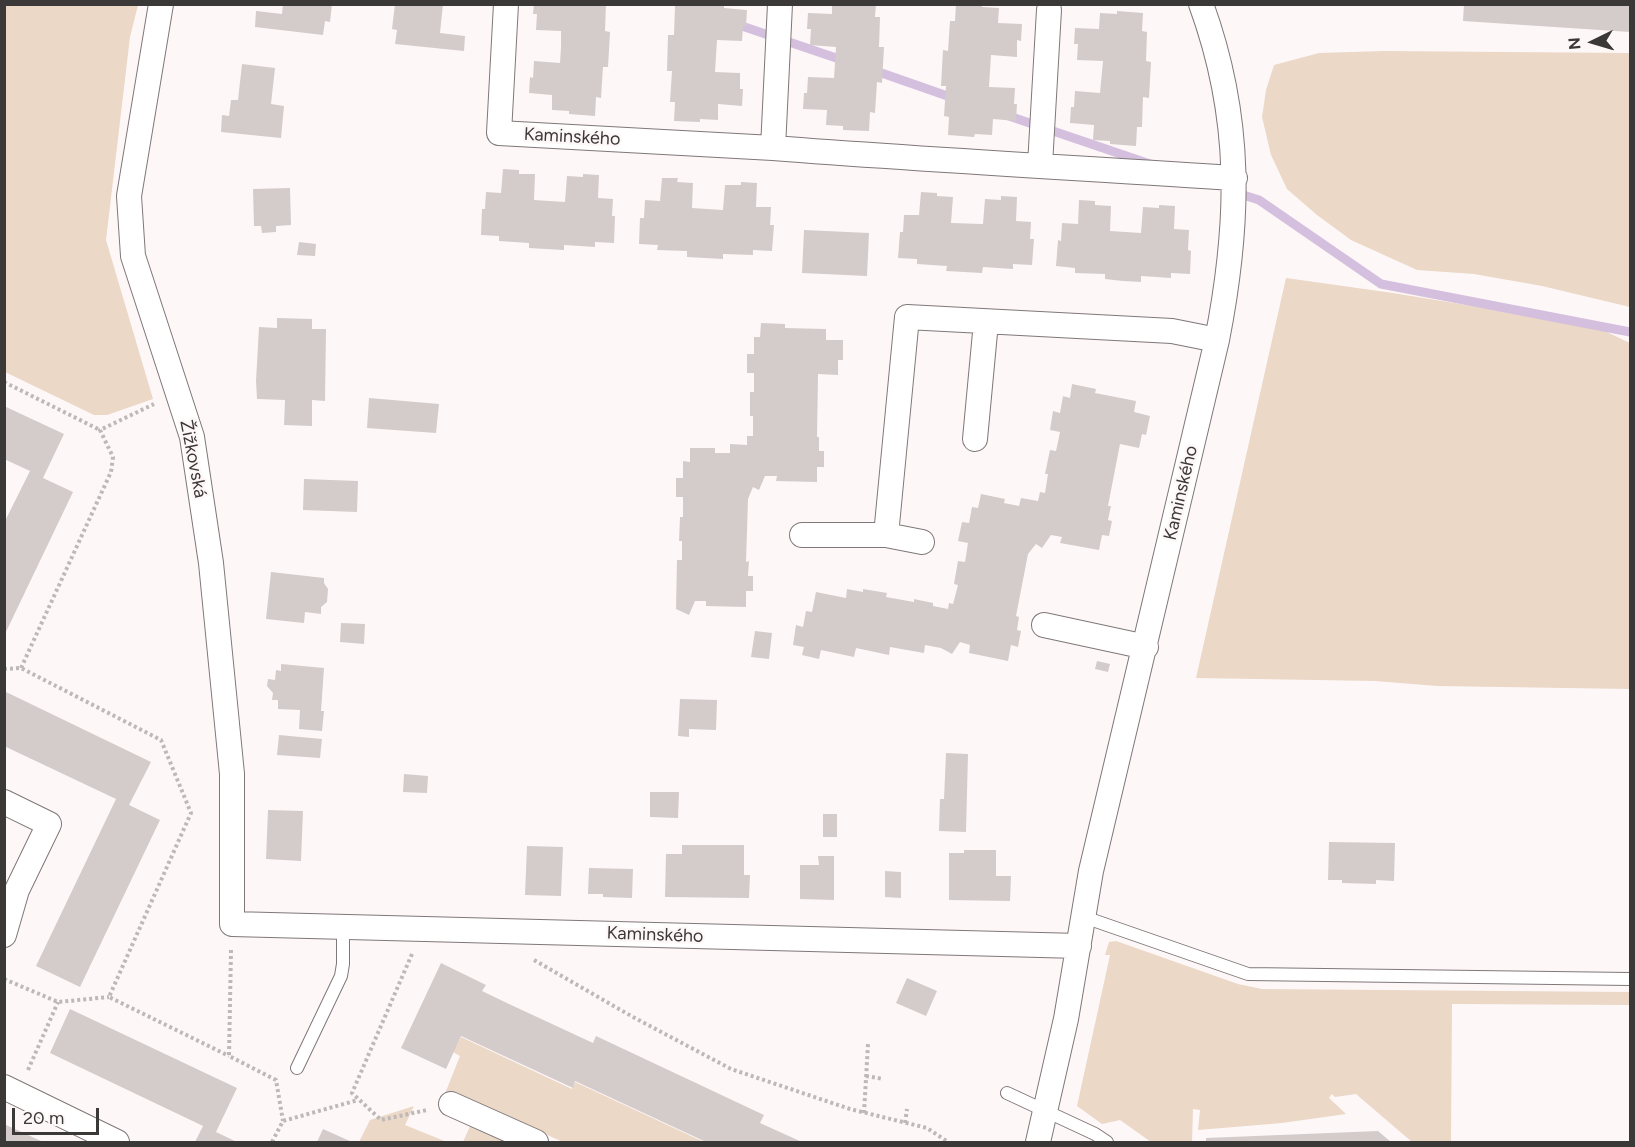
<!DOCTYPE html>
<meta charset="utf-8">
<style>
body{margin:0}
#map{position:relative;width:1635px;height:1147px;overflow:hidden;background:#fef7f8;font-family:Figtree,sans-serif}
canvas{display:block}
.frame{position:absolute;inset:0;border:6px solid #3b3838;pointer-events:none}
.north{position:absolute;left:1563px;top:12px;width:60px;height:60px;-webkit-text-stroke:4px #fef7f8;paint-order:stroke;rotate:265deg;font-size:16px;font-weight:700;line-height:24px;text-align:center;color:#3b3838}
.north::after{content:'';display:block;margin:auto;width:21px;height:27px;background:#3b3838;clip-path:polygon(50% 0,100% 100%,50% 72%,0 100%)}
.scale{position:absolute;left:12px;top:1108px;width:87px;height:27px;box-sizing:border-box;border:3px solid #3b3838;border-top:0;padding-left:8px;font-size:18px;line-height:21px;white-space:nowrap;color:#3b3838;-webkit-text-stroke:4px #fef7f8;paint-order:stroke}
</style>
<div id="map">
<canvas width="1635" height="1147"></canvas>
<div class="frame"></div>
<div class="north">N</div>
<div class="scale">20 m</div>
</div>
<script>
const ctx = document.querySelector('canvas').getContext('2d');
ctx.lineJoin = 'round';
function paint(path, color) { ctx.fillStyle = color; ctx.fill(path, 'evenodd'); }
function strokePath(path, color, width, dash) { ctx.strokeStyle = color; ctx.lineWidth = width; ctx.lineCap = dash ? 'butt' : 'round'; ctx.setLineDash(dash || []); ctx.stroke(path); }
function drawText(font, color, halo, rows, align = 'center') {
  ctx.font = font + ' Figtree,sans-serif'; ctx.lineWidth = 5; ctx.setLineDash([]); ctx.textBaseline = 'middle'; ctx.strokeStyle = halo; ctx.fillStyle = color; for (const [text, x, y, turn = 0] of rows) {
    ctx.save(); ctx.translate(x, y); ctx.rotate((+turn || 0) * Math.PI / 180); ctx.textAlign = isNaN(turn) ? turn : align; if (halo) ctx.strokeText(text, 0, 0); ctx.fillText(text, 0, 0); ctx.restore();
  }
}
paint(new Path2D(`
 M5,4l133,1 -8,32 -24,203 47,159 -46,16h-13l-89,-43z
 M1384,51l246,2v254l-88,-21 -68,-12 -57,-4 -66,-30 -34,-25 -30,-26 -16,-34 -9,-38 4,-27 8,-25 45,-12z
 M1286,278l107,15 201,33 36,17v346l-193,-3 -62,-5 -179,-3z
 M1116,941l122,43 24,5 368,3v13l-178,-1 -1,138h-39l-56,-48 -21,3 -3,-3 -3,4 17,16 -64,9 -84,7 2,-20 -7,-1 -1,33h-41l-31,-22 -18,4 -25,-18 33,-151h-5l4,-13z
 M461,1037l111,52 3,-7 129,60h-141l-110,-49 -9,3 16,-40 -7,-4z
 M414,1106l-9,19 42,17h-88l11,-22z
 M471,1124l38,18h-46z`), '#ebd8c7');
strokePath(new Path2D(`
 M733,23l112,38
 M873,70l83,29
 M1006,115l144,49
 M1234,192l25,8 122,84 249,48`), '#d5bfde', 9);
paint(new Path2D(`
 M283,4h49l-2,18 -5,-1 -2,14 -68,-8 1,-16 26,3z
 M395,4h48l-3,29 25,3 -1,15 -69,-7 2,-14 -5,-1z
 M534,4h72l-1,27 5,1 -2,35h-5l-2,31 -5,-1 -1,19 -26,-2v-3l-17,-1v-15l-23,-2 1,-16 3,1 1,-17 26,2 1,-16v-16l-25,-1 1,-16h-4z
 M680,4h44v4l23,2 -1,16h-3l-1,15 -25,-1 -2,32 25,1v16h3l-1,17 -24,-2v16l-18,-1v3l-26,-1 1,-19h-5l2,-31h-5l1,-36h6l1,-29z
 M832,4h44l-1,13h5l-1,30h5l-2,36 -5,-1 -2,31 -5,-1 -1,19 -26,-1v-4l-17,-1 1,-15 -24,-1 1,-16h3l1,-16 26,1 2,-31 -26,-2 1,-16h-4l1,-16 24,1z
 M956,4h26v3l17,1 -1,15 24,1 -1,17 -4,-1v17l-26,-2 -2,32 26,1 -1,16h3l-1,17 -23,-2 -1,16 -17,-1 -1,3 -26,-2 1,-18 -5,-1 2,-30h-5l2,-36 5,1 2,-30h5z
 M1464,4h166v28l-167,-11z
 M1117,11l26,2 -1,18 5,1 -1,29 5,1 -2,36 -6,-1 -1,30h-5l-1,19 -26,-2v-3l-17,-1 1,-15 -24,-2 1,-16h3l1,-16 25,2 3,-32 -26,-1 1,-16h-4l1,-16 24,1 1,-16 17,1z
 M242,64l33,4 -4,36 13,2 -3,32 -60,-6 1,-17 7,1 2,-16h7z
 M503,169l16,1v4h16l-1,26 31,2 2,-26 16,1v-3l16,1 -1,23 15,1 -1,17h3l-1,27 -19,-1v5l-31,-2v5l-35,-2v-5l-30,-2v-5l-18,-1 1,-26h3l1,-17 15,1z
 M662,178h16l-1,4 16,1 -1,25 31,2 2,-25h16v-3l16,1 -1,24h15l-1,18h4l-2,26 -19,-1v5l-30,-1v5l-36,-2v-6l-30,-1 1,-5 -19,-1 1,-26h4l1,-18 15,1z
 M290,188l1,37 -15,1v6l-14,1 -1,-7h-7l-1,-37z
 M921,192l16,1v3l16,1 -2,26 32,1 2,-25 16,1v-4l16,1 -1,24 15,1 -1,17h4l-2,26 -19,-1v5l-30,-2 -1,6 -36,-2 1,-5 -30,-2v-5l-19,-1 2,-26h3l1,-17h15z
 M1079,200l16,1v4l16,1 -1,25 31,2 2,-26 16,1v-3l16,1 -1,23 15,1 -1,20 3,1 -1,23 -19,-1v5l-30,-2v6l-18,-1 -18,-2v-5l-30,-1v-5l-19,-2 2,-26 3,1 1,-18 16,1z
 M804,230l65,3 -2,43 -65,-3z
 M299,242l17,2 -1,12 -18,-1z
 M277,318l35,1v10h14l-1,72 -13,-1v26l-28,-1 1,-25 -28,-1 -1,-18 3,-54 18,1z
 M761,323l24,1v4l41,1v11h17v20h-5v15l-20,-1 -1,63h2v14h5v16h-7v15l-41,-1 1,-5h-12l-6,14 -6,-3 -5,12 -2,63 3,-1 -1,15h5v15h-7v16l-40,-1v-5h-11l-6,14 -13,-6 1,-49h5v-19h-3l1,-24h3v-20h-7v-19h7v-17l7,1v-14h25v5h15v-9l17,1v-9h6v-20h-3v-24h4v-19h-7v-19h7v-17h6z
 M1072,384l24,5 -1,4 41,8 -2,11 16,4 -4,19 -4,-1 -3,14 -19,-4 -12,62h3l-3,14 4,1 -3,15 -7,-1 -3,15 -39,-7 2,-6 -11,-2 -9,13 -6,-4 -8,10 -12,62 3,1 -2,13 4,1 -3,16 -7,-2 -3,16 -39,-8 1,-8 -10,-3 -8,12 -11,-6 -16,-3 -1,8 -34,-6 -1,8 -33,-7 -2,9 -33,-7 -2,9 -17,-4 2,-8 -11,-2 3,-20 7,2 3,-16 6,1 4,-20 30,6 1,-9 16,3v-3l24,4 -1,4 28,5v-3l19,4v3l15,3 1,-6 4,1 5,-19 -4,-1 4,-23 7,1 3,-19 -10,-2 4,-19 7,1 3,-16 6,1 3,-14 24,5 -1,4 15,3 2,-8 17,3 2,-9 5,1 3,-19h-3l5,-24 6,1 4,-19 -10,-2 3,-19 7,2 3,-17 7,2z
 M369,398l70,6 -3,29 -69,-5z
 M4,406l60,28 -21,44 30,14 -69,144v-113l26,-52 -26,-12z
 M304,479l54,2 -1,31 -54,-2z
 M271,572l53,6v5l4,6 -1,13 -6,5v7l-16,-2 -1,11 -38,-4z
 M341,623l24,1 -1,20 -24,-2z
 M755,631l17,2 -3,26 -18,-2z
 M1097,661l13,3 -2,8 -13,-3z
 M281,664l43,4 -3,43h3l-2,20 -23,-2 1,-19 -22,-1v-9h-6l1,-7 -6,-7 1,-7 7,1 1,-10 5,1z
 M4,691l147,71 -22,43 31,15 -80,167 -44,-21 80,-167 -112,-53z
 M680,699l37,1 -1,30 -27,-1v8l-11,-1z
 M279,735l43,4 -2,19 -43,-3z
 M946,753l22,1 -2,78 -27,-1 1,-32h4z
 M404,774l24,2 -1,17 -24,-1z
 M650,792h29l-1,26 -28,-1z
 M268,810l35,1 -2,50 -35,-2z
 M823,814h14v23h-14z
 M1329,842l66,1 -1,38 -18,-1v4l-34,-1v-3h-14z
 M682,845h62v30h6l-1,23 -84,-1 1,-43h16z
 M527,846l36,1 -2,49 -36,-1z
 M964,850h32v26h15l-1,25 -61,-1v-47h15z
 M818,856h16v44l-34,-1v-34h19z
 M589,868l44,1 -1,29 -29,-1v-3h-15z
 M885,871l16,1v26l-16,-1z
 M441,963l45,22 -4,6 27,13 84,39 3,-7 168,79 -4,8 42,19h-96l-131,-61 -2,7 -112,-52 -15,33 -45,-21z
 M907,978l30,13 -11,25 -30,-13z
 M70,1009l167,79 -21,44 21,10h-42l8,-16 -153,-73z
 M4,1124l37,17 -1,1h-36z
 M323,1129l29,13h-35z
 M1378,1131l13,11h-185v-4z`), '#d4ccca');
const service = new Path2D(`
 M1084,917l164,57 382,5
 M297,1068l44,-92 2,-12v-37
 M1007,1093l88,41 12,8`);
const minor = new Path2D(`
 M161,4l-32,192 4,60 59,181 19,126 21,211v150l847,22
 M506,4l-7,129 274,15
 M780,4l-7,144c154,12 308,20 462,30
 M1040,165l9,-155
 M975,439l11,-117
 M802,535h84l21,-218 265,14 45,9
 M886,535l36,7
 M1044,625l102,22
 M4,802l45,22 -32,66 -13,45
 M4,1087l113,55
 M451,1104l85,38
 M1038,1142l28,-123 25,-148 126,-531c23,-118 26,-221 -16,-336`);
strokePath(service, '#7f7778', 14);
strokePath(minor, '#7f7778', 26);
strokePath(new Path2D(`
 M4,382l96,48
 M21,668l90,-196 2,-15 -13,-27 54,-26
 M4,669l17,-1 140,72 30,73 -82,184 120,59
 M231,950l-2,106 47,24 7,41
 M412,954l-60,139 29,27 46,-10
 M534,960l99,57 98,52 119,40 77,19 21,14
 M4,979l54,23 51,-5
 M28,1070l30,-68
 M866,1076l17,3
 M864,1113l4,-69
 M905,1123l2,-14
 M272,1142l11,-21 75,-21`), '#beb9b9', 4, [3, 3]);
strokePath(service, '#fff', 12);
strokePath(minor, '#fff', 24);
drawText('18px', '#3b3838', '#fef7f8', [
 ["Kaminského",572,137,3],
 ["Žižkovská",193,459,79],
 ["Kaminského",1181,493,-77],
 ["Kaminského",655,935,2]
]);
</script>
